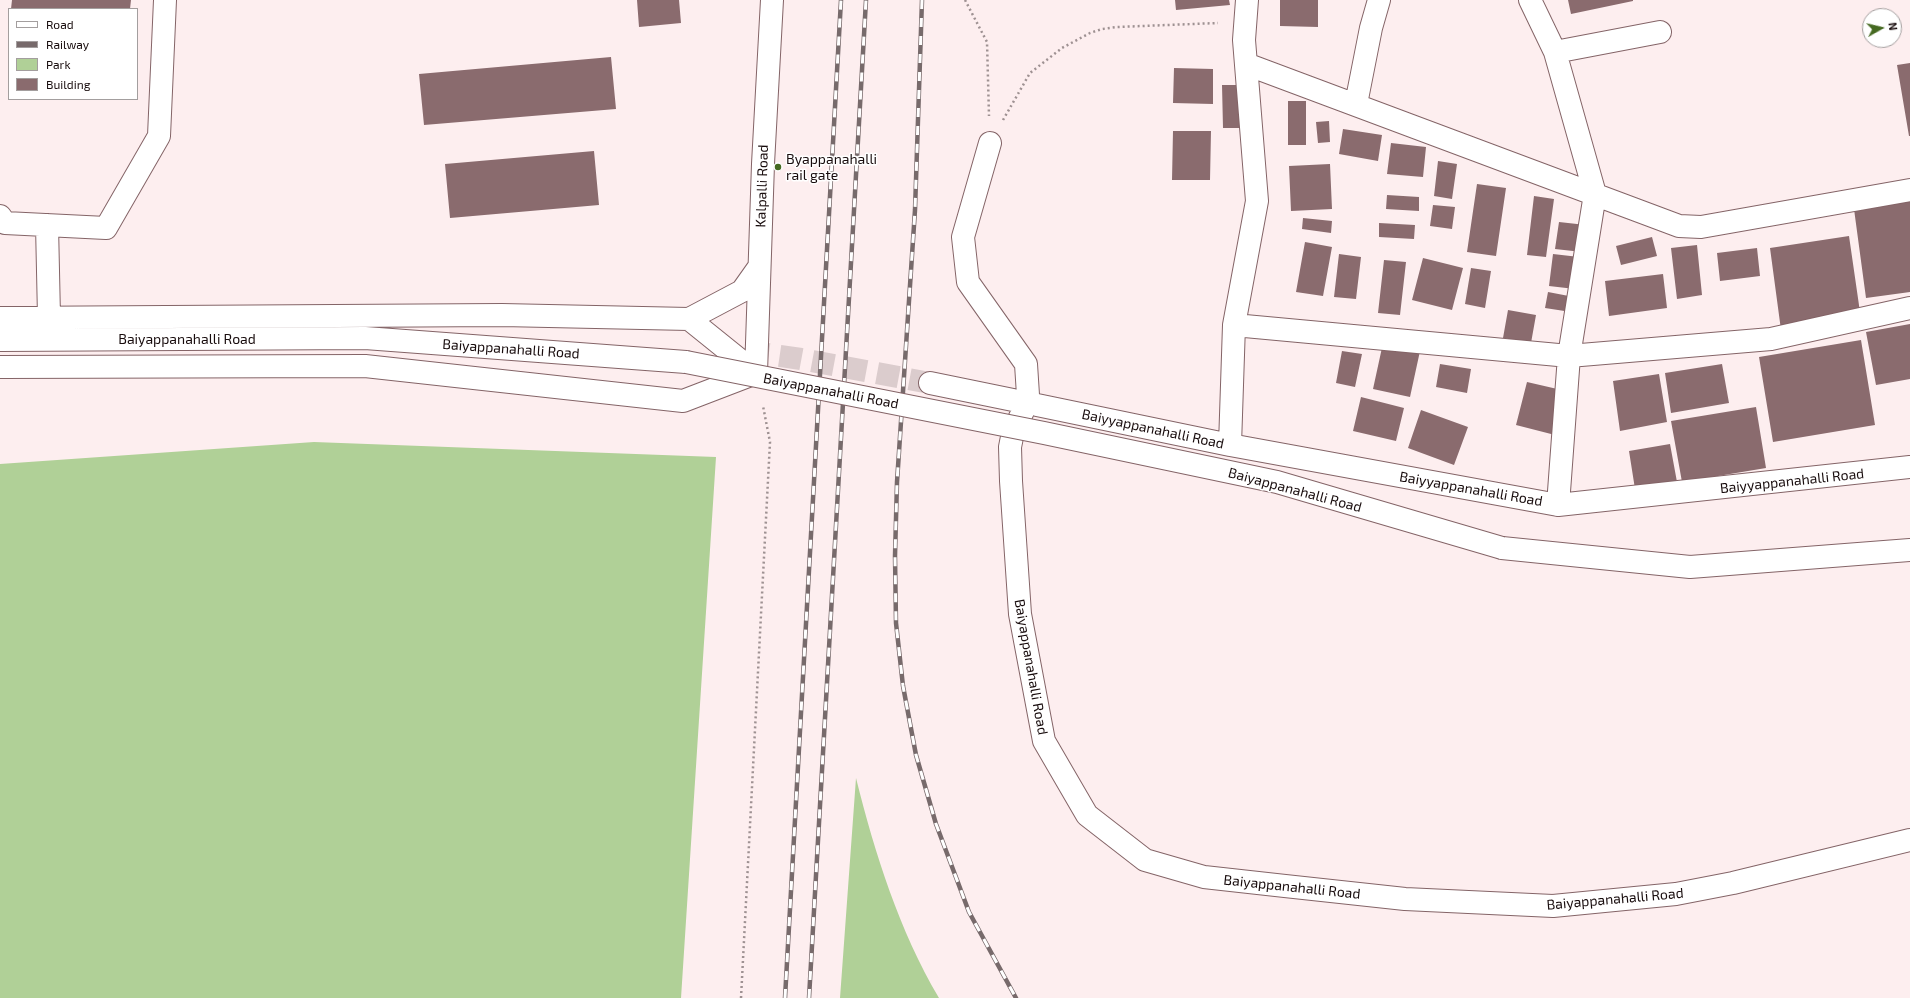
<!DOCTYPE html>
<style>
body{margin:0}
#map{position:relative;width:1910px;height:998px;overflow:hidden;background:#fdeeef;font-family:"Exo 2",sans-serif}
canvas{display:block}
.legend{position:absolute;left:8px;top:8px;width:130px;height:92px;box-sizing:border-box;background:#fff;border:1px solid #a39e9e;margin:0;padding:5px 7px;list-style:none;font-size:12px;color:#180c0d}
.legend li{display:flex;align-items:center;gap:8px;height:20px}
.legend b{width:20px;border:1px solid #a39e9e}
.north{position:absolute;left:1862px;top:8px;width:40px;height:40px;box-sizing:border-box;background:#fff;border:1px solid #a39e9e;border-radius:50%;rotate:82deg;font-size:11px;font-weight:700;line-height:16px;text-align:center;color:#180c0d}
.north::after{content:'';display:block;margin:auto;width:14px;height:18px;background:#456921;clip-path:polygon(50% 0,100% 100%,50% 72%,0 100%)}
</style>
<div id="map">
<canvas width="1910" height="998"></canvas>
<ul class="legend">
<li><b style="height:5px;background:#fff"></b>Road</li>
<li><b style="height:5px;background:#776a6b"></b>Railway</li>
<li><b style="height:11px;background:#b0d097"></b>Park</li>
<li><b style="height:11px;background:#8a6b6e"></b>Building</li>
</ul>
<div class="north">N</div>
</div>
<script>
const ctx = document.querySelector('canvas').getContext('2d');
ctx.lineJoin = 'round';
function paint(path, color) { ctx.fillStyle = color; ctx.fill(path, 'evenodd'); }
function strokePath(path, color, width, dash) { ctx.strokeStyle = color; ctx.lineWidth = width; ctx.lineCap = dash ? 'butt' : 'round'; ctx.setLineDash(dash || []); ctx.stroke(path); }
function drawText(font, color, halo, rows, align = 'center') {
  ctx.font = font + ' "Exo 2",sans-serif'; ctx.lineWidth = 3; ctx.setLineDash([]); ctx.textBaseline = 'middle'; ctx.strokeStyle = halo; ctx.fillStyle = color; for (const [text, x, y, turn = 0] of rows) {
    ctx.save(); ctx.translate(x, y); ctx.rotate((+turn || 0) * Math.PI / 180); ctx.textAlign = isNaN(turn) ? turn : align; if (halo) ctx.strokeText(text, 0, 0); ctx.fillText(text, 0, 0); ctx.restore();
  }
}
paint(new Path2D(`
 M314,442l402,15 -35,541h-681v-534z
 M856,778c19,76 43,152 83,220h-99z`), '#b0d097');
paint(new Path2D(`
 M12,0h119l-1,9h-119z
 M637,0h42l2,23 -42,4z
 M1175,0h54l1,5 -54,5z
 M1280,0h38v27l-38,-1z
 M1568,0h65v1l-62,13z
 M611,57l5,52 -192,16 -5,-51z
 M1910,63v73h-1l-12,-71z
 M1174,68l39,1v35l-40,-1z
 M1222,85h21v43h-20z
 M1288,101h18v44h-18z
 M1329,121l1,21 -12,1 -2,-21z
 M1343,129l39,6 -4,26 -39,-7z
 M1173,131h38l-1,49h-38z
 M1391,143l35,4 -3,30 -36,-3z
 M594,151l5,54 -149,13 -5,-54z
 M1438,161l19,3 -5,35 -18,-3z
 M1330,164l2,45 -41,2 -2,-45z
 M1477,184l29,4 -10,68 -29,-4z
 M1387,195l32,2v14l-33,-2z
 M1534,196l20,3 -8,58 -19,-2z
 M1910,201v91l-44,6 -12,-89z
 M1433,205l22,2 -3,22 -22,-3z
 M1303,218l29,3 -1,12 -29,-4z
 M1559,222l27,3 -4,27 -27,-3z
 M1379,223l36,2 -1,14 -35,-2z
 M1849,236l12,83 -80,11 -11,-82z
 M1652,237l5,19 -36,9 -5,-19z
 M1305,242l27,5 -9,49 -27,-4z
 M1697,245l5,50 -25,4 -6,-51z
 M1757,248l3,28 -40,5 -3,-28z
 M1339,254l22,3 -5,42 -22,-2z
 M1553,254l26,3 -4,32 -26,-3z
 M1423,258l40,10 -11,42 -40,-10z
 M1384,260l22,2 -6,53 -22,-2z
 M1471,268l20,3 -6,37 -20,-4z
 M1663,274l4,34 -58,8 -4,-35z
 M1548,292l26,5 -3,15 -26,-4z
 M1508,310l28,5 -5,28 -28,-5z
 M1910,324v55l-34,6 -10,-53z
 M1861,340l14,85 -102,17 -14,-85z
 M1383,343l37,8 -10,46 -37,-8z
 M1342,351l20,3 -7,33 -19,-4z
 M1440,364l31,5 -4,24 -31,-6z
 M1722,364l7,39 -58,10 -6,-40z
 M1659,374l8,48 -47,9 -7,-50z
 M1527,382l39,9 -11,44 -39,-10z
 M1361,397l43,11 -8,33 -43,-10z
 M1756,407l10,61 -84,14 -11,-61z
 M1421,410l47,17 -14,38 -46,-17z
 M1670,444l7,38 -42,7 -6,-38z`), '#8a6b6e');
strokePath(new Path2D(`
 M747,351l54,8 129,24`), '#dbcccd', 22, [22, 11]);
const minor = new Path2D(`
 M1555,52l105,-20
 M1246,64l433,162 22,1 209,-37
 M1356,104l15,-76 8,-28
 M990,143l-27,94 5,45 58,82 2,31 -4,14 -11,23 -3,15 1,34 9,133 24,127 43,74 58,45 59,17 81,9 120,13 148,7 123,-12 57,-11 177,-43
 M0,216l5,7 101,5 53,-92 6,-136
 M47,225l2,92
 M0,318l502,-3 187,4 67,54
 M689,319l53,-28 17,-24
 M1234,325l335,31 26,-162 -40,-142 -25,-52
 M0,340l365,-2 321,24
 M0,367l365,-1 318,35 73,-28
 M756,373l7,-209 9,-164
 M930,383l83,17
 M1037,405l193,40 328,60 352,-38
 M1230,445l4,-120 23,-124 -13,-161 3,-40
 M1558,505l11,-149 202,-17 139,-31
 M1502,548l188,19 220,-17`);
strokePath(minor, '#846467', 24);
strokePath(new Path2D(`
 M965,0l22,42 2,74
 M1003,120l27,-47 32,-25 28,-15 12,-4 15,-2 101,-4
 M741,998l29,-556 -7,-36`), '#9e9192', 2.5, [2, 3]);
strokePath(minor, '#fff', 22);
const rail = new Path2D(`
 M922,0l-7,210 -18,272 -2,74 1,67 7,63 13,69 20,69 33,88 47,86
 M785,998l56,-998
 M809,998l57,-998`);
strokePath(rail, '#776a6b', 4.5);
strokePath(rail, '#fff', 3, [9]);
const minorBridge = new Path2D(`
 M686,362l358,71 233,49 225,66`);
strokePath(minorBridge, '#846467', 24, []);
strokePath(minorBridge, '#fff', 22);
for (const [x, y, r, color] of [
 [778,167,4,"#456921"]
]) { const dot = new Path2D(); dot.arc(x, y, r, 0, 2 * Math.PI); ctx.fillStyle = color; ctx.fill(dot); strokePath(dot, '#fff', 1.5); }
drawText('14px', '#180c0d', '#fff', [
 ["Byappanahalli",786,159],
 ["rail gate",786,175]
], 'left');
drawText('14px', '#180c0d', '#fff', [
 ["Kalpalli Road",762,186,-88],
 ["Baiyappanahalli Road",187,339],
 ["Baiyappanahalli Road",511,349,4],
 ["Baiyappanahalli Road",831,391,11],
 ["Baiyyappanahalli Road",1153,429,12],
 ["Baiyyappanahalli Road",1792,481,-6],
 ["Baiyyappanahalli Road",1471,489,10],
 ["Baiyappanahalli Road",1295,490,15],
 ["Baiyappanahalli Road",1031,667,80],
 ["Baiyappanahalli Road",1292,887,6],
 ["Baiyappanahalli Road",1615,899,-5]
]);
</script>
